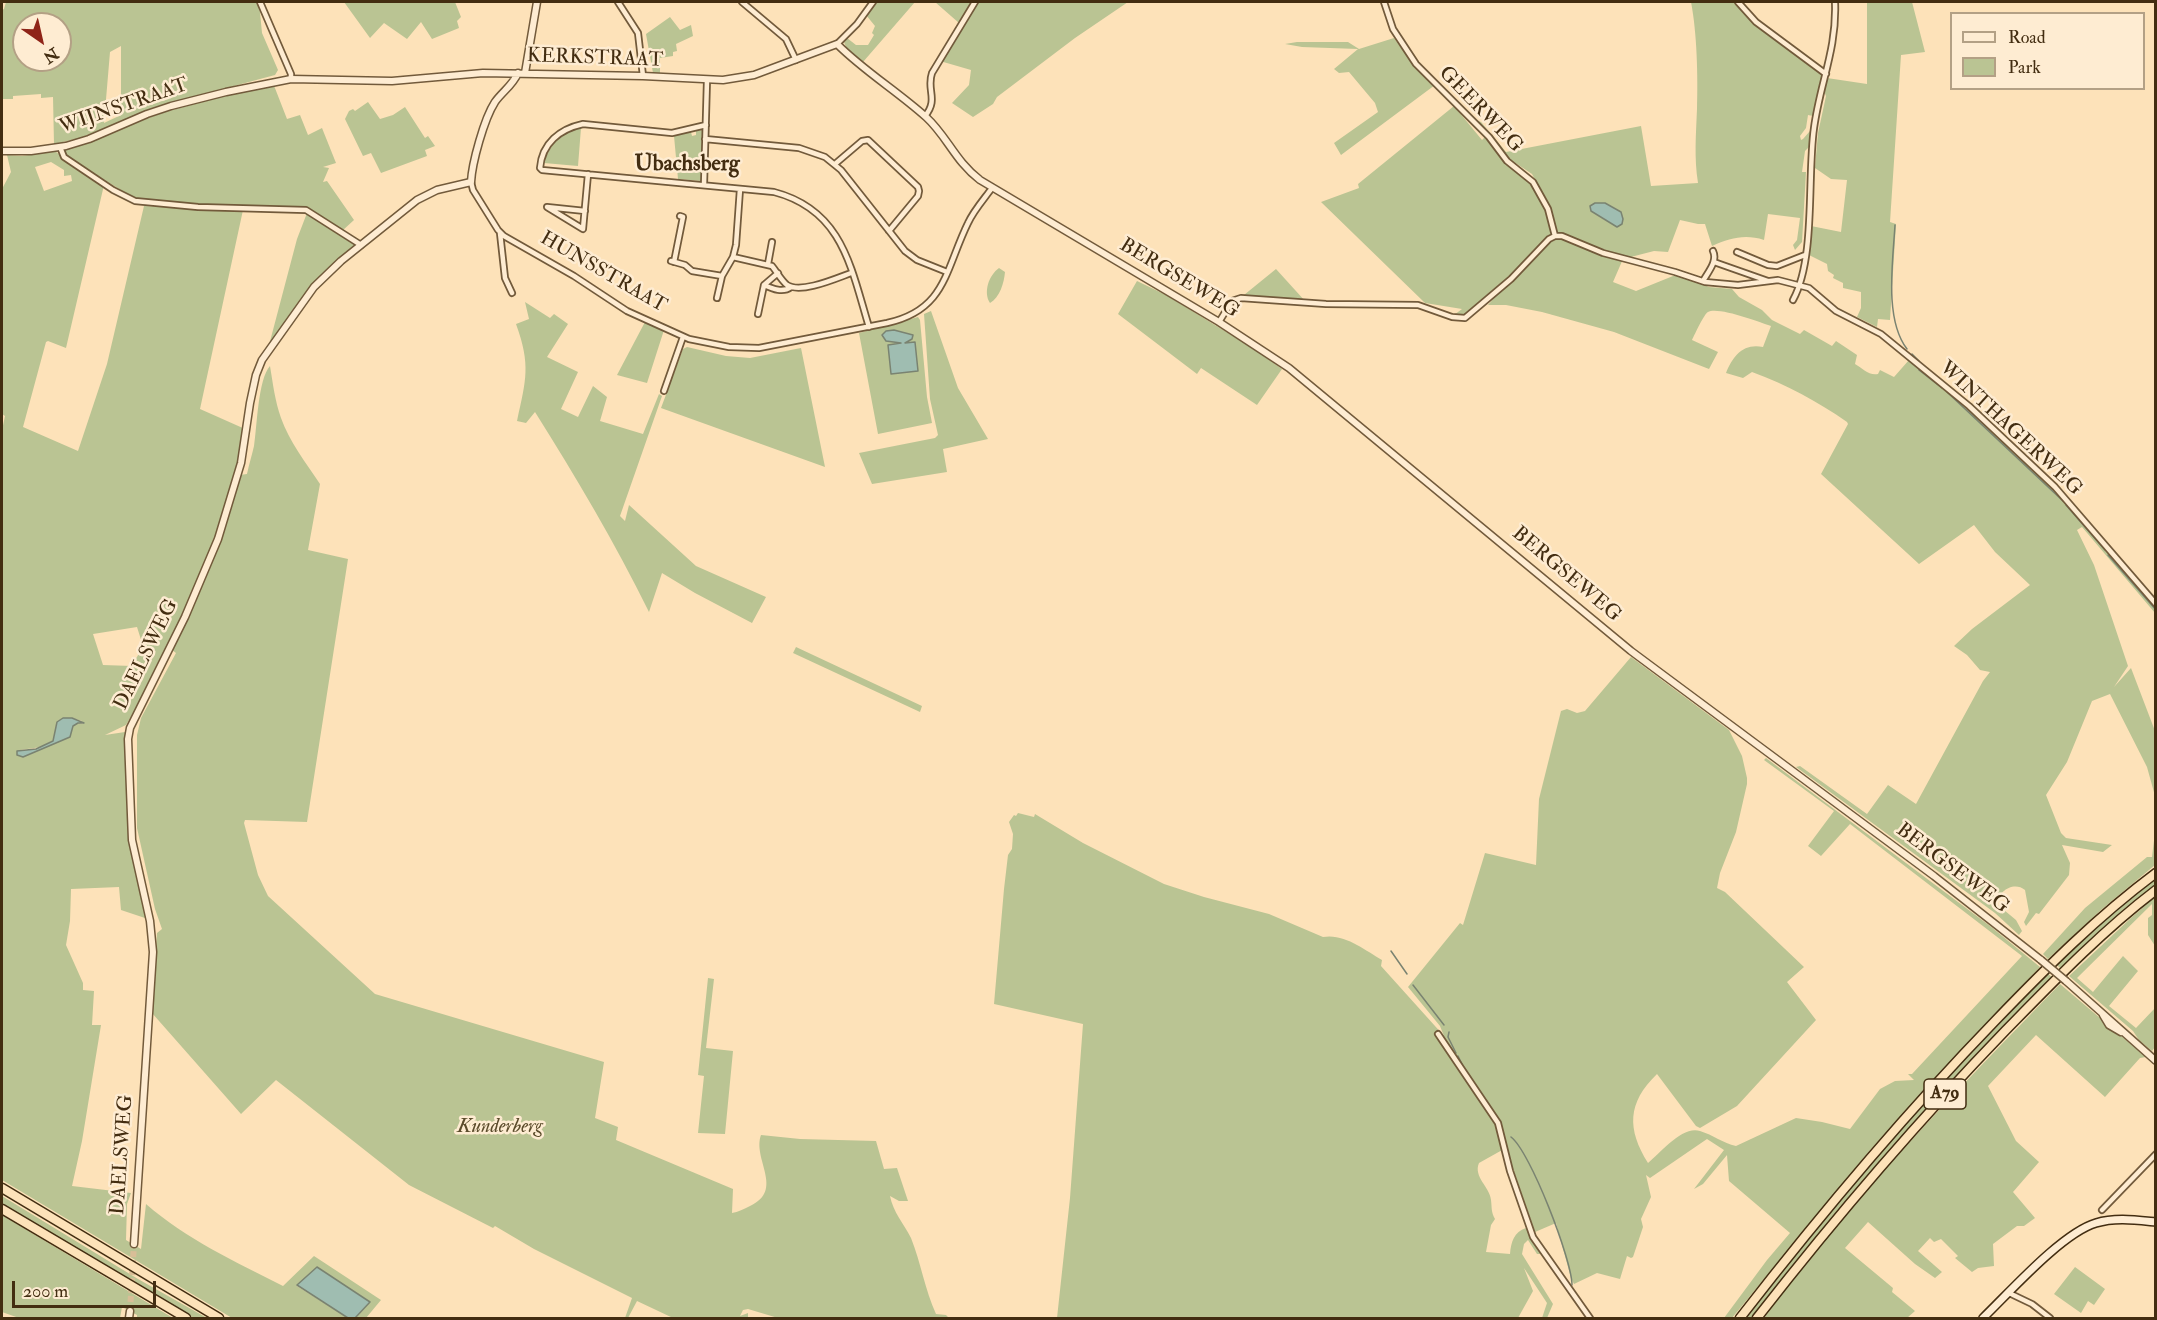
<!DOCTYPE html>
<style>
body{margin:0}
#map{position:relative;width:2157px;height:1320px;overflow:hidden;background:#fde2b9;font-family:"IM FELL Double Pica",serif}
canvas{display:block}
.frame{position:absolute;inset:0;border:3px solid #432d11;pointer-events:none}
.legend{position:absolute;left:1950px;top:12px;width:195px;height:78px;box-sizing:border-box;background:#feecd2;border:2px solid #b3a085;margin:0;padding:8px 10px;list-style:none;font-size:18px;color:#432d11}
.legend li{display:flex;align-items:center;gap:12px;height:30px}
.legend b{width:30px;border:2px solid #b3a085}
.north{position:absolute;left:12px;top:12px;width:60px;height:60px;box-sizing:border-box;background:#feecd2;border:2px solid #b3a085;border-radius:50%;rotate:146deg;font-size:16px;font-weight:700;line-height:24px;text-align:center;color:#432d11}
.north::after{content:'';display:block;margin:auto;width:21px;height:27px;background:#8f2418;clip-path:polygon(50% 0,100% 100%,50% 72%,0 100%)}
.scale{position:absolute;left:12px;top:1281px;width:144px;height:27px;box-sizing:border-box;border:3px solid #432d11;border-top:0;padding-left:8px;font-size:18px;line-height:21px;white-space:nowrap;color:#432d11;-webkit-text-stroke:4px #feecd2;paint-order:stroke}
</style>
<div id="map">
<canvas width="2157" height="1320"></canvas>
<div class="frame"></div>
<ul class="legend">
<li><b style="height:8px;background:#feecd2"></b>Road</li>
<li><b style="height:16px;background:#bac493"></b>Park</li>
</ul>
<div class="north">N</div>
<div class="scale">200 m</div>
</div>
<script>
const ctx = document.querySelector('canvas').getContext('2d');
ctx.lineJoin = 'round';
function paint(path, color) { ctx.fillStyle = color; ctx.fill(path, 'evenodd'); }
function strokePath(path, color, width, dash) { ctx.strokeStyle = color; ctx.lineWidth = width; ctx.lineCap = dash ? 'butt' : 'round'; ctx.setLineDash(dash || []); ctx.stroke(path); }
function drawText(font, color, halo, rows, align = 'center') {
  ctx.font = font + ' "IM FELL Double Pica",serif'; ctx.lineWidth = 5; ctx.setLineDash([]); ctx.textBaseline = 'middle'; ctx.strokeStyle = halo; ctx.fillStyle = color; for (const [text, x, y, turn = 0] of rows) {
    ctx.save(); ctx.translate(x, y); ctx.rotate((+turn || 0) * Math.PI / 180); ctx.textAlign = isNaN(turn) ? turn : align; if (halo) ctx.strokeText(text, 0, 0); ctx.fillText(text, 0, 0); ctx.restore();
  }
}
paint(new Path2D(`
 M6,2h253l3,31 16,37 -3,5 -116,31 -79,32 -26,6 -1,-47 -12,1v-4l-28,2v3h-11v-89l2,-1zM24,24h36v36h-36zM121,46v69l-17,8 6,-71z
 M344,2h111l6,15 -4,4 2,7 -27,11 -11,-17 -14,17 -23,-16 -14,15z
 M875,2h40l-52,60 -17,-15 -2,-5 3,-4 9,7h12l6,-10 -2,-2 3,-7 -9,-11z
 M935,2h39l-15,21z
 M976,2h152l-53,36 -78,59 -4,7 -20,13 -21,-14 17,-18 2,-15 -31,-9z
 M1691,2h46l14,18 71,55 -9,41 -5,-1 -2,13 -6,8 1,4 2,-1 7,-8 -1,16 -4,4 -3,21h4l-4,70 -7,8 -2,-5 4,-5 3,-22 -32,-4 -4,26c-19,-6 -34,-2 -52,6l-7,-22h-7l-18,-4 -12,32 -14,-1 -31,8 -10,23 23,9 42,-17 31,13 23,2 7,8 23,13 10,10 28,14 4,-4 28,16 4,-5 21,14 -2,9c7,4 14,12 23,10l2,-4 14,7 15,-17 27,20 38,33 86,81 95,112v7l-73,-86 -5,3 17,35 34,101 -14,21 17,-19 24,63v65l-8,-29 -37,-73 -18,7 -25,61 -21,33 15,38 5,5 46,7 -9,7 -41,-7 8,18 -1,12 -30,39 -3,-1 -10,13 -2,-4 5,-10 -4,-22c-11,-9 -28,1 -27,15l18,15 6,11 -3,4 -24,-22 -199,-146 4,-1 67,48 21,-29 28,19 67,-123 7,-9 -10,-2 -13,-15 -13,-9 18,-17 58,-44 -35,-33 -21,-27 -55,39 -98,-90 27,-50 -1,-2c-30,-21 -60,-37 -95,-50l-9,6 -17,-5c7,-17 17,-30 37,-26l8,-21c-11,-4 -54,-20 -63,-14 -4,2 -13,22 -16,28l26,12 -9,17 -95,-37 -72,-20 -36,-7h-18l25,-29 -47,42 -12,-3 8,-6 -37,-6 -104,-101 38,-14 -1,-4 96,-78 28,34 3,-3 24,27 18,14 14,24 5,-2 -14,-26 -24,-16 -32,-38 5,2 25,30 135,-26 10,60 47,-3c-4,-26 -2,-48 -1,-74 1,-33 0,-76 -6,-107zM1598,203l8,1 15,8 2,8 -6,7 -26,-16z
 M1867,2h45l13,50 -24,3 -11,167 6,2 -6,96 -12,-1 -1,8 -20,-10 4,-9v-16l-18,-4v-5l-10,-5 1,-3 -6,-4 -1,-7 -22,-11 6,-88 4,2 3,-34 8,-37 -2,-5 3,-13 40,6zM1815,168l16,11 16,1 -6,52 -30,-6z
 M670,17l10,13 11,-5 2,11 -17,8 1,7 -4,1v4l-13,2v15h-7l-7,-39z
 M1394,38l19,26 22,21 -94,70 -7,-12 44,-31 -3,-9 -26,-31 -10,1 -5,-4 24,-20 -56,-2 -17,-3 12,-2h51l11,7z
 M273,83l14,36 13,-4 8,20 14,-7 14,35 -13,4 6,1 -6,14 4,-1 27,39 -12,11 -36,-22 -138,-5 -31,-4 -73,-45v-4l3,-3 98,-36z
 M368,102l12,17 13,-4 12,-8 20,31 3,-2 7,10 -10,4 2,6 -46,17 -10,-20 -8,3 -18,-37 4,-8 4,-2 2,2z
 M581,128l-3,38 -34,-3c6,-20 18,-30 37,-35z
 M700,130l2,1 -1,50 -23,-2 -4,-43 17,-4 1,4 4,-1v-4z
 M55,151l25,20 24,14 -38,163 -18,-7 -2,1 -23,85 55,24 29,-87 37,-158 99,4 -43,199 45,20 -5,46 7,-1c2,-10 5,-19 7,-28 3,-19 4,-67 16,-80 3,18 5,35 11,52 8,23 25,45 39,66l-12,66 40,9 -41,263 -62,-2 -1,3 14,52 10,21 107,98 229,68 -9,56 23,9 -2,13 117,49 -1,24c6,-1 12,-4 18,-7 35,-16 2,-47 11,-71l39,4 76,2 8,28 13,-1 11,33h-9l-9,-5c3,16 14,28 21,42 10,25 14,52 25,76l10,1 3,3 52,-1 -1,1h-222l-30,-9 -5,1 -3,6 8,-3v5h-75l-36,-17 -9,17h-3l7,-20 -98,-49 -39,-23 -2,2 -84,-43 -133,-105 -35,34 -89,-101 5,-80 5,-4 -7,-20 -18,-81v-93l4,-17 35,-65 -4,-3 9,-19v-9l-25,51 -4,19 -9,17 -10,4 -7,12 -21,10 20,-3 4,106 19,81 -27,-9 -2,-23 -48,2 -1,32 -4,24 17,38v7l11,1 -2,34h9l-19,116 -10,45 59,7 -4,11 -1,36 15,9 5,-45c40,35 90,58 137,82l31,-30 67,44 -15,18h-11l15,-16 -53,-35 -20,19 51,32h-116l-230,-138v-750l3,-14 -3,-2v-225l9,-17 -4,-17 15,1zM51,162l13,8v6l7,-1 1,6 -28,10 -9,-24zM137,627l6,19 -11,20 -29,-1 -10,-31zM63,718h9l10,3 1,3 -5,-1 -5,3 -3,11 -47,20 -3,-7 21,-3 13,-7 3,-18z
 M307,213l49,30v2l-40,36 -48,68 29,-110z
 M999,268l6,4c-1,11 -5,25 -15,31 -7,-11 -1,-28 9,-35z
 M1276,269l29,32 -61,-6z
 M1137,281l29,14 88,54 28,20 -25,36 -56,-37 -4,6 -79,-60z
 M525,302l25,16 4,-4 14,10 -21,33 31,15 -17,37 17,8 15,-31 14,11 -7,24 43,13 16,-40 3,2 -42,120 5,5 4,-16 67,61 70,31 -14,26 -57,-30 -33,-20 -13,39c-34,-69 -73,-135 -114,-200l-9,11 -9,-2c9,-41 14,-56 -1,-97l13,-5z
 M931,311l27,77 30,51 -45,10 4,23 -75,12 -13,-31 76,-15 3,-3 -8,-36 -6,-85z
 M918,317l2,3 7,77 5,26 -54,11 -19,-101zM888,345l30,26 -27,3z
 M645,322l19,8 -17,53 -30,-8z
 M687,347l39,9 24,2 51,-10 24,119 -164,-59 22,-59z
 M796,647l126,59 -2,6 -127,-59z
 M1631,657l98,73 13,26 5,22v6l-11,48 -16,41 -3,15 8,4 79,75 -17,15 29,38 -79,86 -37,22 -4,-2 -39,-52c-30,29 -30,55 -9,89 12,-10 35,-38 52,-32 13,4 23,12 36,15l60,-28 26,4 28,7 30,-40 15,-8 19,-1 -6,-6h4l110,-118 -172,-132 -29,32 -13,-10 26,-35 -70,-51 2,-2 224,168 50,41 -69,72 -100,110 -139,169h-8l43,-58 23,-27 -61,-52 -2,-26 -24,29 -9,5 30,-39 -17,-11 -57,39 -4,-3 5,22 -10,22 2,8 -10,30 -2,1 -4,-2 -7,23 -23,-6 -23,11 -3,-6 -15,-55 -21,9 -25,-72 -6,-11 -25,14c-6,14 11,24 12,37 1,8 0,12 4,19l-4,6 -5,27 24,2c1,-12 4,-22 16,-26l15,26h-4l-9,-14 -4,4 -2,10 31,50 -6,14h-5l5,-15 -23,-35 9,23 -15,27h-461l13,-120 13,-174 -89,-20 10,-115 4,-34 4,-6 1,-15 -4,-12 5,-7 2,1 2,-3 16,4 1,-3 48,29 81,41 40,13 65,17 54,23c21,-4 42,13 59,23l-1,6 63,70 -4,-10 -32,-39 52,-64 3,2 22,-72 51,12 3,-66 22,-88 6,-2 10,4 8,-2z
 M2155,832v33l-54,45 -53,49 -5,-5 42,-46 62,-51h5z
 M2155,876v10l-30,23 -65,59 -4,-4 61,-57z
 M2155,897v49l-7,-11v-17l4,-3v-11l-75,74 16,14 30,-36 15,15 -29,35 27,22 19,-20v39l-3,4 -13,-11 -6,-9 -64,-55 63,-59z
 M2047,973l5,4 -53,55 -247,286h-5c90,-123 193,-235 300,-345z
 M708,978l6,1 -8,69 27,3 -8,83 -27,-1 6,-57 -6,-1z
 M2060,984l86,73 -6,1 -35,39 -69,-62 -48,51 28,55 23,21 -26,30 22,26 -11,8h-7l-24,18 1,22 -16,2 -6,4 -17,-14 3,-2 -17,-17 -7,3 -4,-4 -12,13 24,21 -7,6 -20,-14 -47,-42 -23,26 48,40 -1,4 23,19 -8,7h-143c88,-120 192,-227 296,-334z
 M2,1196l136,83 69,39h-13l-192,-114z
 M2,1215l171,103h-36v-3l-15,-8 -2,11h-101l-17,-6z
 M2075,1267l30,22 -11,16 -6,-4 -7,12 -27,-19z`), '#bac493');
const water = new Path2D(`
 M1595,203h10l16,9 2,7 -1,5 -5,3 -26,-16 -1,-5z
 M894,330l19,5 -1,4 -7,4 10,-1 3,29 -27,3 -3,-29 13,-2 -15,-2 -4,-6 4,-4z
 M63,718h9l12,5h-6l-5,3 -3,11 -47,20 -6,-2v-4l19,-2 17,-8 4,-19z
 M317,1267l53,35 -15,16h-7l-51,-33z`);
paint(water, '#9fbdb1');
strokePath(water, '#7a8371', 1.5);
strokePath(new Path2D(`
 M1895,225c-2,36 -11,94 12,124
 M1912,354l7,7
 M1919,370l23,18
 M1947,392l116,109
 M2066,505l39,45
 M2108,555l48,55
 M1391,951l16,23
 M1413,985l31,40
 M1449,1032l-1,5 8,16
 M1458,1056l9,18
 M1511,1137c19,14 61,123 61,148`), '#7a8371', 1.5);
strokePath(new Path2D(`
 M130,1311l4,-67`), '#d8be97', 6, [6, 3]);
const minor = new Path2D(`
 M260,2l31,72v5
 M618,2l20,31 5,43
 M742,2l44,37 10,21
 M1384,2l9,27 23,35 73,73 18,24 26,21 15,27 7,27
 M1738,2l18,20 70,52
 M837,44l20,-20 16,-22
 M925,116c14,-17 1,-26 7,-43l43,-71
 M706,125l-34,8 -89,-9c-23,5 -41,19 -43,44l2,2 232,22c69,18 77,76 95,135
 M705,139l94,9 26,9 16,13 64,81 12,9 30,12
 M60,147l4,10 49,33 22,11 63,6 108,3 55,35
 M835,164l27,-23 6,-1 50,47 1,4 -1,5 -29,35
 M471,182l2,8 25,40 6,6 70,40 53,35 62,28 40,8 30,1 128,-25c59,-13 58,-53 81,-100 6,-13 16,-24 24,-35
 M704,185l3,-105
 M585,211l-38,-4 36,22 5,-55
 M500,233l5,45 7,15
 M1555,236h7l41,17 72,19 30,10 33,3 40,-5 31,8 27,23 45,23 88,72 86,81 101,117
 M1737,252l31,13 9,1 28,-11
 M733,257l39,9c5,6 9,14 15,19 14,9 50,-7 64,-12
 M671,261l14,4 7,6 30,5
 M674,262l9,-45 -3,-1
 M1714,262l54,19
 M768,264l4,-22
 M1703,281c5,-9 15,-20 10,-30
 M764,285c9,4 19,8 27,2
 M717,298l5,-22 11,-19 3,-12 4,-56
 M1793,300c23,-42 14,-123 21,-172 6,-45 23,-79 21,-126
 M758,314l6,-29 14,-12
 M1219,322l13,-21 9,-3 85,6 92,1 34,12 13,1 46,-39 38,-40 6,-3
 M664,391l19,-54
 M1438,1034l60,89 12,48 23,66 57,81
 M2102,1210l54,-56
 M2009,1293l23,11 18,14`);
const tertiary = new Path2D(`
 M525,73l12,-71
 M2,151h29l35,-5 23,-7 58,-25 24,-8 55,-14 65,-13 101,2 91,-8 160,3 80,4 31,-5 83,-31c27,27 60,47 89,73 21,19 29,44 54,63l239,142 70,46 342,283 303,225 107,84
 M2066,981l90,80
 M2103,1015l6,10 12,7
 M134,1244l19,-292 -3,-31 -18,-81 -4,-101 2,-11 55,-111 33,-78 23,-76 9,-60 6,-28 6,-15 52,-73 27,-26 76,-61 20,-10 34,-8c1,-19 13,-63 24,-80 7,-10 18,-17 23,-29
 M129,1318l1,-7`);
const secondary = new Path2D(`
 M1983,1318c27,-26 79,-85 113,-95 19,-6 40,-3 60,-1`);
const motorway = new Path2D(`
 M2,1188l217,130
 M2,1209l184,109
 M1740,1318c80,-103 164,-203 255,-297 51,-53 102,-104 161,-148
 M1757,1318c78,-100 161,-197 249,-288 48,-49 95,-98 150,-140`);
strokePath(minor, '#725a3b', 8);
strokePath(tertiary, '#725a3b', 9);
strokePath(secondary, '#432d11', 10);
strokePath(motorway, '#432d11', 11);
strokePath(minor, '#feecd2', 4.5);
strokePath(tertiary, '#feecd2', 6);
strokePath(secondary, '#feecd2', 7);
strokePath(motorway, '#fde2b9', 8);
const tertiaryBridge = new Path2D(`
 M2041,960l25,21`);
strokePath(tertiaryBridge, '#725a3b', 9, []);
strokePath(tertiaryBridge, '#feecd2', 6);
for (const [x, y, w] of [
 [1945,1094,42]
]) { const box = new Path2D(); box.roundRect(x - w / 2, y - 15, w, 30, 4.5); ctx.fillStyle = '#feecd2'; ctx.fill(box); strokePath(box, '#432d11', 1.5); }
drawText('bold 18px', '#432d11', null, [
 ["A79",1945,1094]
]);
drawText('20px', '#432d11', '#feecd2', [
 ["KERKSTRAAT",595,59,2],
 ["WIJNSTRAAT",124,107,-19],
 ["GEERWEG",1480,110,46],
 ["HUNSSTRAAT",603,273,30],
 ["BERGSEWEG",1179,279,31],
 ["WINTHAGERWEG",2010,429,43],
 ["BERGSEWEG",1566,575,40],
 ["DAELSWEG",147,655,-64],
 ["BERGSEWEG",1952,869,37],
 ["DAELSWEG",123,1155,-86]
]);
drawText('italic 20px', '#5b4b2b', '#feecd2', [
 ["Kunderberg",500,1128]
]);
drawText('bold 22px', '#432d11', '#feecd2', [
 ["Ubachsberg",687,165]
]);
</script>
